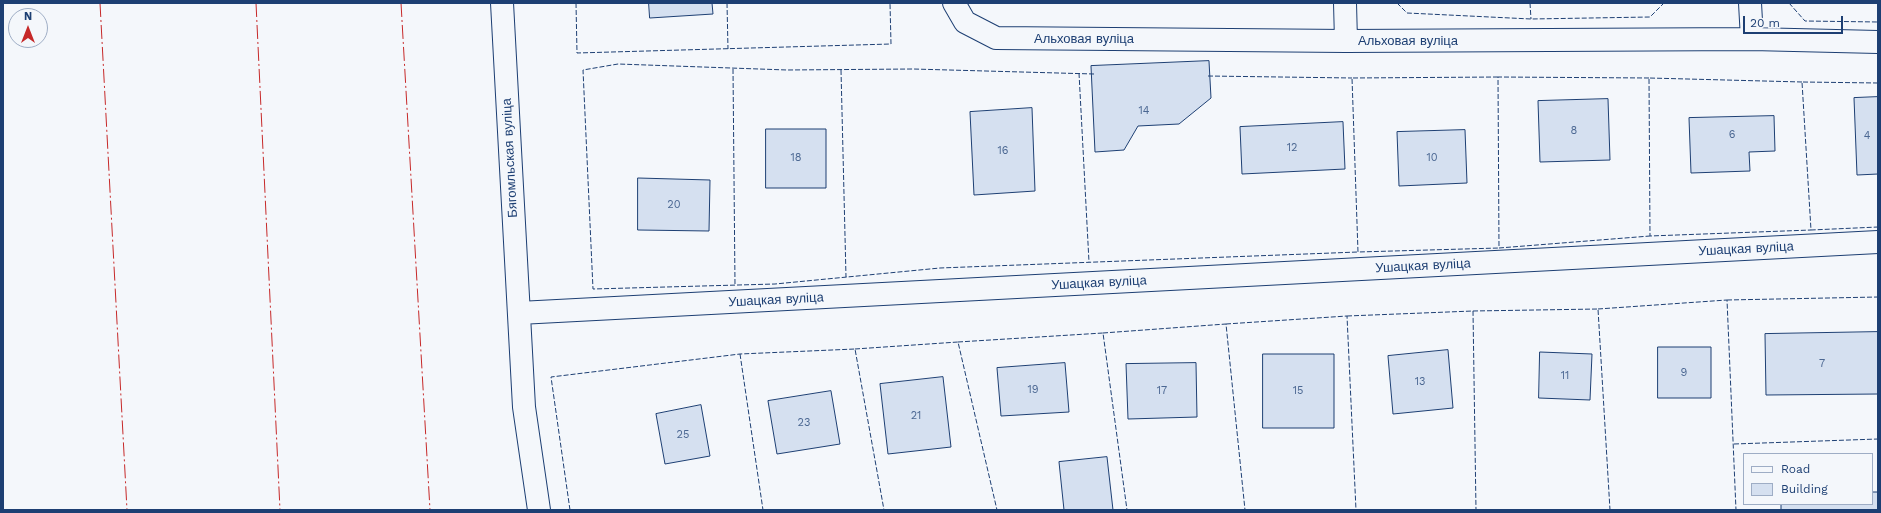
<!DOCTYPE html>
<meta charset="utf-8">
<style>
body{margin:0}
#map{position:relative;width:1881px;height:513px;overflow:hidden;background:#f4f7fb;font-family:"Work Sans",sans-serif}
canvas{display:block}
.frame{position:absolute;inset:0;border:4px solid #1d3f73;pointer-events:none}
.legend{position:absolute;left:1743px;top:453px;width:130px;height:52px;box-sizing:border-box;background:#f4f7fb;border:1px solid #9eadc5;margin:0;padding:5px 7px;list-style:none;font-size:12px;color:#1d3f73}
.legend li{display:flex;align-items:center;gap:8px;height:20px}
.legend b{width:20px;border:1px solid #9eadc5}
.north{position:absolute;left:8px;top:8px;width:40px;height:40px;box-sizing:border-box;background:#f4f7fb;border:1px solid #9eadc5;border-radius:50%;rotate:0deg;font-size:11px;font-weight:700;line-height:16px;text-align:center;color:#1d3f73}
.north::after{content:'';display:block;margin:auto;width:14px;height:18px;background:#c62828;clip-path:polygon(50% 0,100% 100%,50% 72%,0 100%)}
.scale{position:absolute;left:1743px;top:16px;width:100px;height:18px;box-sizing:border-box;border:2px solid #1d3f73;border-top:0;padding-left:5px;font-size:12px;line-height:14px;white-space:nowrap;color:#1d3f73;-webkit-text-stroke:3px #f4f7fb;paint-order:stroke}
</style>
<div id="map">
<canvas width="1881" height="513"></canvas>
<div class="frame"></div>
<ul class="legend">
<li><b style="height:5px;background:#f4f7fb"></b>Road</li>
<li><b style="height:11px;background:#d5e0f0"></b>Building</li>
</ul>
<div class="north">N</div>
<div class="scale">20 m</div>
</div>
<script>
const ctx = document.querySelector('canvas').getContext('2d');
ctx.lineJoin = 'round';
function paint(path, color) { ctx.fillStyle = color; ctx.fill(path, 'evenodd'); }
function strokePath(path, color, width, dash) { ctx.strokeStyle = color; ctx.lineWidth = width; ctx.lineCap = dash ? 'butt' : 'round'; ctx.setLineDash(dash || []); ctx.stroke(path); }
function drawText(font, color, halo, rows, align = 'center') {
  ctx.font = font + ' "Work Sans",sans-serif'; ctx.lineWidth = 3; ctx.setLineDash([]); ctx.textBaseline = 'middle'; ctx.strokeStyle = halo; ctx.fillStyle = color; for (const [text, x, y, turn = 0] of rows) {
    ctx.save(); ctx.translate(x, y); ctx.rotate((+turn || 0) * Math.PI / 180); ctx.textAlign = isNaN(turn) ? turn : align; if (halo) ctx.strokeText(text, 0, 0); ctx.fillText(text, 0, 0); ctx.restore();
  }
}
const building = new Path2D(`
 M649,3h63l1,11 -63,4z
 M1209,61l2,37 -32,26 -41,2 -14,24 -29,2 -4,-86z
 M1878,97v77l-21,1 -3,-77z
 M1608,99l2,61 -70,2 -2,-61z
 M1032,108l3,83 -61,4 -4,-83z
 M1774,116l1,35 -26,1 1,19 -59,2 -2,-55z
 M1343,122l2,47 -103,5 -2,-47z
 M766,129h60v59h-60z
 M1465,130l2,53 -68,3 -2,-54z
 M638,178l72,2 -1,51 -71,-1z
 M1878,332v62l-112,1 -1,-61z
 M1658,347h53v51h-53z
 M1448,350l5,58 -60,6 -5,-58z
 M1540,352l52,2 -2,46 -51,-2z
 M1263,354h71v74h-71z
 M1065,363l4,49 -68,4 -4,-48z
 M1196,363l1,54 -69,2 -2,-55z
 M943,377l8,70 -63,7 -8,-70z
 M831,391l9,53 -63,10 -9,-53z
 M701,405l9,51 -45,8 -9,-50z
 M1107,457l6,53h-49l-5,-48z
 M1872,492h6v18h-97v-6h91z`);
paint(building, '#d5e0f0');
strokePath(building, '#1d3f73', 1);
const minor = new Path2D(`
 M502,3l22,404 15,103
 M954,3l11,19 31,16 350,3 406,-2 126,3
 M1345,3l1,38
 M1750,3l2,36
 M519,313l1359,-71`);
strokePath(minor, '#1d3f73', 24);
strokePath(minor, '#f4f7fb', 22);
strokePath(new Path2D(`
 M576,3l1,50 314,-9 -1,-41
 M727,3l1,46
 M1397,3l10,10 124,6 119,-2 14,-14
 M1530,3l1,16
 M1789,3l16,18 73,1
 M733,69l2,216
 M841,70l5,207
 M1079,73l10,189
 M1094,74l-181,-5 -126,1 -169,-6 -35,6 10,219 182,-5 165,-16 418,-16
 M1208,76l144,2
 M1498,77l-146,1 6,174 141,-4
 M1649,78l-151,-1 1,171 151,-12
 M1802,82l-153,-4 1,158 161,-6
 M1878,83l-76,-1 9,148 67,-3
 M1727,300l151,-3
 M1598,309l129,-9 9,210
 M1473,311l125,-2 12,201
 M1347,316l126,-5 3,199
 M1226,324l121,-8 9,194
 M1103,333l123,-9 19,186
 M958,342l145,-9 24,177
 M855,349l103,-7 39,168
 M740,354l23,156
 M1734,444l144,-5
 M570,510l-19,-133 189,-23 115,-5 29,161`), '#1d3f73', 1, [5, 2]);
strokePath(new Path2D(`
 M100,3l27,507
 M256,3l24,507
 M401,3l29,507`), '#c62828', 1, [14, 3, 2, 3]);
drawText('11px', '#4b6792', null, [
 ["14",1144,111],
 ["8",1574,131],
 ["6",1732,135],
 ["4",1867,136],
 ["12",1292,148],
 ["16",1003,151],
 ["18",796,158],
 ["10",1432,158],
 ["20",674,205],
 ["7",1822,364],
 ["9",1684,373],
 ["11",1565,376],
 ["13",1420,382],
 ["19",1033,390],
 ["17",1162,391],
 ["15",1298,391],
 ["21",916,416],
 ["23",804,423],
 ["25",683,435]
]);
drawText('13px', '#1d3f73', '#f4f7fb', [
 ["Альховая вуліца",1084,39],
 ["Альховая вуліца",1408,41],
 ["Бягомльская вуліца",510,158,-93],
 ["Ушацкая вуліца",1746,249,-3],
 ["Ушацкая вуліца",1423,266,-3],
 ["Ушацкая вуліца",1099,283,-3],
 ["Ушацкая вуліца",776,300,-3]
]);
</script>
